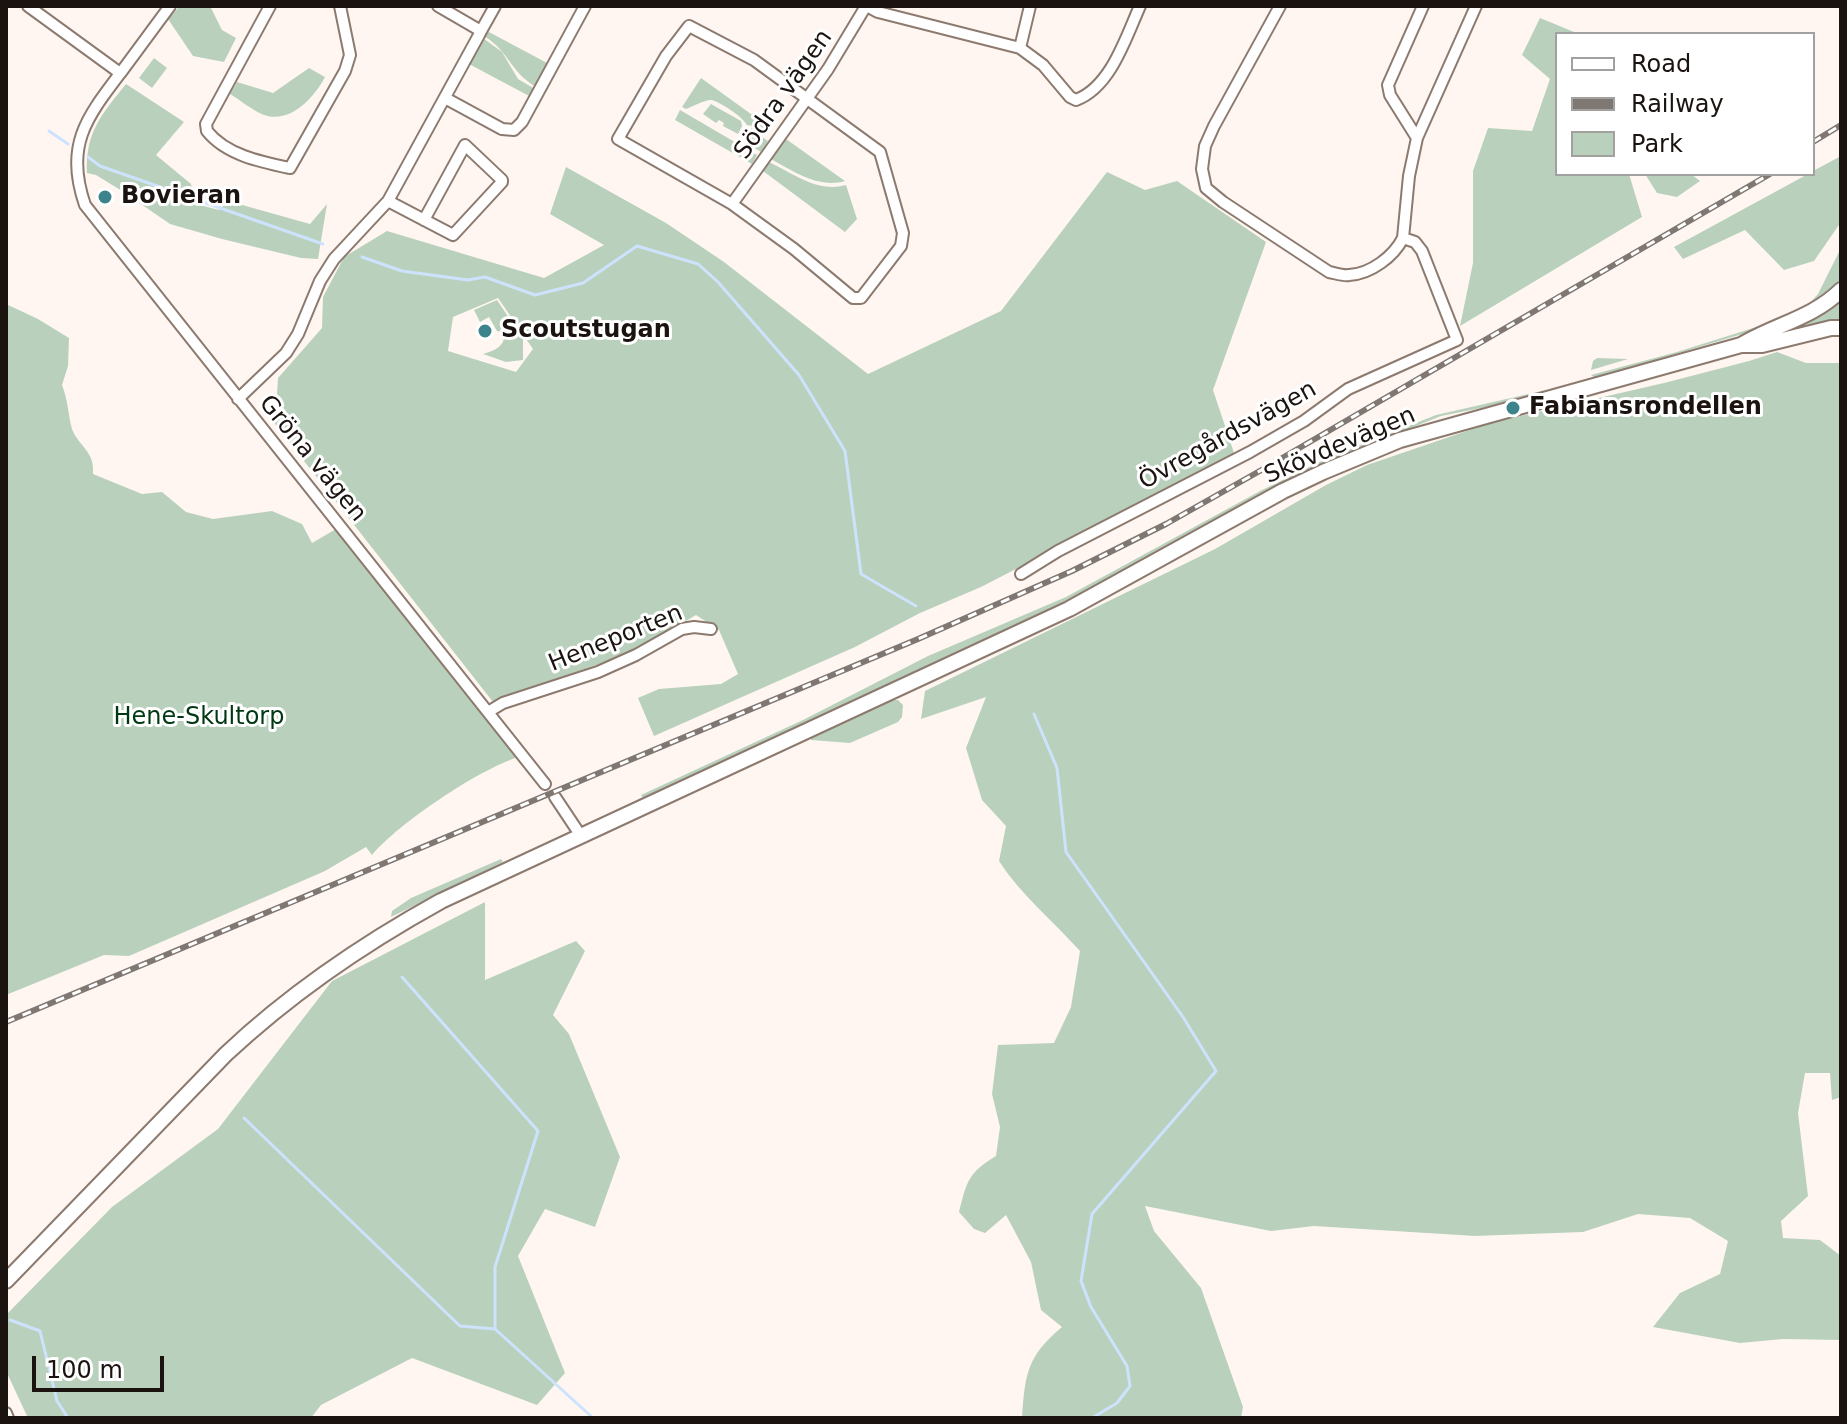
<!DOCTYPE html>
<meta charset="utf-8">
<style>
body{margin:0}
#map{position:relative;width:1847px;height:1424px;overflow:hidden;background:#fff6f1;font-family:"DejaVu Sans",sans-serif}
canvas{display:block}
.frame{position:absolute;inset:0;border:8px solid #1a130f;pointer-events:none}
.legend{position:absolute;left:1555px;top:32px;width:260px;height:144px;box-sizing:border-box;background:#fff;border:2px solid #a3a19f;margin:0;padding:10px 14px;list-style:none;font-size:24px;color:#1a130f}
.legend li{display:flex;align-items:center;gap:16px;height:40px}
.legend b{width:40px;border:2px solid #a3a19f}
.scale{position:absolute;left:32px;top:1356px;width:132px;height:36px;box-sizing:border-box;border:4px solid #1a130f;border-top:0;padding-left:10px;font-size:24px;line-height:28px;white-space:nowrap;color:#1a130f;-webkit-text-stroke:6px #fff;paint-order:stroke}
</style>
<div id="map">
<canvas width="1847" height="1424"></canvas>
<div class="frame"></div>
<ul class="legend">
<li><b style="height:10px;background:#fff"></b>Road</li>
<li><b style="height:10px;background:#7f7772"></b>Railway</li>
<li><b style="height:22px;background:#b9d1bc"></b>Park</li>
</ul>
<div class="scale">100 m</div>
</div>
<script>
const ctx = document.querySelector('canvas').getContext('2d');
ctx.lineJoin = 'round';
function paint(path, color) { ctx.fillStyle = color; ctx.fill(path, 'evenodd'); }
function strokePath(path, color, width, dash) { ctx.strokeStyle = color; ctx.lineWidth = width; ctx.lineCap = dash ? 'butt' : 'round'; ctx.setLineDash(dash || []); ctx.stroke(path); }
function drawText(font, color, halo, rows, align = 'center') {
  ctx.font = font + ' "DejaVu Sans",sans-serif'; ctx.lineWidth = 6; ctx.setLineDash([]); ctx.textBaseline = 'middle'; ctx.strokeStyle = halo; ctx.fillStyle = color; for (const [text, x, y, turn = 0] of rows) {
    ctx.save(); ctx.translate(x, y); ctx.rotate((+turn || 0) * Math.PI / 180); ctx.textAlign = isNaN(turn) ? turn : align; if (halo) ctx.strokeText(text, 0, 0); ctx.fillText(text, 0, 0); ctx.restore();
  }
}
paint(new Path2D(`
 M180,6h30l12,24 14,8 -12,24 -31,-6 -25,-37z
 M1540,18l39,16h-22v140h72l13,43 -182,109 13,-63v-92l15,-43 44,3 18,-52 -28,-24z
 M487,31l62,33 -13,23c-27,-16 -26,-35 -52,-51z
 M483,38l19,14 16,27 17,10 -4,8 -62,-33z
 M154,58l13,10 -15,20 -13,-10z
 M309,68l16,9c-11,21 -35,47 -61,38 -12,-5 -24,-15 -34,-21l7,-12 36,11z
 M701,78l68,49 -7,10 6,4 -7,11 -10,-6 -2,-14 4,-6 -6,-1c-4,-8 -28,-24 -36,-25 -7,0 -19,7 -25,9l-4,-2z
 M126,84l58,38 -28,33 35,29 5,20 23,6 9,-9 82,23 17,-20 -9,55 -17,-1 -79,-19 -52,-15 -48,-33 -26,-16 -9,-2c-2,-41 15,-59 39,-89z
 M711,104l30,17 1,5 -4,8 -15,-8 1,-3 -5,-3 -3,3 -13,-9z
 M680,110l77,45 -5,9 -77,-44z
 M786,139l59,42c-26,8 -52,-10 -74,-22z
 M1841,156v66l-27,39 -30,9 -39,-40 -62,29 -9,-12 134,-73h5v-3z
 M769,162c25,12 49,31 77,23l11,34 -12,13 -82,-61z
 M566,167l100,56 58,39 144,112 133,-63 106,-139 38,18 32,-9 89,61 -53,148 22,66 -254,131 -61,26 -65,34 -201,89 -16,-38 21,-9 62,-5 17,-10 -19,-44 -23,-15 -61,36 -142,51 -218,-278 3,-46 44,-50 1,-31 21,-40 43,-26 157,47 60,-33 -54,-31zM498,298l35,51 -17,23 -68,-21 5,-34z
 M1645,174h46l9,7 -23,16 -20,-4z
 M1841,248v38l-55,35 -191,57 -4,-3 86,-23 111,-35 19,-11 11,-12z
 M1841,296v26l-79,15z
 M497,300l16,24 -11,8 -5,-1 -8,-14 -9,5 -6,-12z
 M6,304l32,15 31,19 -1,28 -6,19c6,15 6,29 10,44 7,18 23,22 21,45l49,20 20,-2 24,20 27,7 59,-8 30,13 10,19 24,-14 182,228c-40,13 -119,66 -146,98l-6,-8 -41,24 -196,85 -25,-1 -98,40z
 M514,327l9,12v21l-17,2 -23,-8c13,-4 21,-7 22,-21z
 M1777,352l29,11h35v734l-9,3 -2,-27h-25l-7,40 10,83 -27,25 2,17 37,2 21,16v84l-58,-1 -43,4 -87,-16 27,-34 40,-19 8,-33 -38,-23 -52,-4 -55,18 -108,4 -161,-10 -43,5 -126,-25 9,25 47,57 42,119 -2,11h-219c3,-44 5,-62 40,-91l-21,-17 -10,-48 -25,-47 -21,18 -11,-4 -15,-17c8,-31 9,-39 37,-56l4,-29 -8,-33 6,-49 56,-2 17,-36 9,-56c-27,-30 -59,-56 -81,-90l7,-35 -24,-26 -16,-52 20,-51 -65,22 4,-28 290,-142 111,-64 41,-20 123,-42 174,-40 85,-22z
 M1597,358l31,1 -37,11 2,-9z
 M1546,390l-60,17 -45,9 -110,44 -88,44 -171,94 -429,200 -2,-3 162,-75 125,-64 138,-59 196,-107 66,-32 108,-43z
 M892,700h6l5,5 -1,12 -4,5 -48,21 -39,-3v-3z
 M501,859l2,3 -112,55 1,-6 19,-13z
 M485,902v78l91,-39 9,10 -32,64 16,19 51,123 -25,70 -50,-18 -27,47 47,117 -28,32 -125,-47 -91,47 -10,13h-283l-22,-47v-56l106,-108 106,-78 114,-148z`), '#b9d1bc');
strokePath(new Path2D(`
 M49,131l19,13
 M88,157l12,9 223,78
 M362,257l40,14 66,9 17,-3 50,18 48,-12 54,-37 61,18 20,18 81,93 46,76 16,123 55,32
 M1034,714l23,54 9,84 117,165 33,54 -124,143 -11,67 10,26 36,59 3,20 -13,17 -25,15
 M402,977l136,154 -43,136v62
 M244,1118l216,208 35,3 98,89
 M10,1320l30,11 17,70 11,17`), '#cde3fd', 3);
const street = new Path2D(`
 M28,6l92,67
 M170,6c-16,22 -32,43 -48,65 -35,46 -58,74 -37,134l460,579
 M270,6l-64,118 1,7c19,24 54,31 83,37l55,-97 5,-16 -10,-49
 M867,6l11,6 142,36
 M1030,6l-10,42 23,17 27,32 6,3c35,-13 50,-63 64,-94
 M1280,6l-66,120 -9,20 -3,23 4,19 17,14 106,70c6,1 14,4 20,3 22,-1 45,-19 54,-37
 M689,26l65,34 126,92 23,81 -2,13 -40,52h-8l-59,-49 -62,-45 -114,-65 48,-83z
 M481,31l14,-25
 M445,98l57,31 12,1 8,-8 63,-116
 M1417,138l-27,-43 -2,-10 35,-79
 M388,201l65,34 49,-53v-2l-37,-35 -41,75
 M732,204l96,-135 38,-63
 M238,399l48,-46 12,-19 22,-53 14,-22 54,-58 91,-166 2,-4 -43,-25
 M1021,574l37,-23 192,-99 54,-31 44,-32 109,-49 -35,-89 -7,-9 -12,-4 6,-62 8,-38 59,-132
 M488,712l15,-9 95,-31 38,-17 46,-26 12,-2 17,2
 M555,797l26,39
 M6,1413l2,5`);
const secondary = new Path2D(`
 M1741,345h21l69,-17h10
 M6,1281l220,-227c65,-61 137,-110 215,-153l628,-292 214,-118 40,-19 77,-32 341,-95c33,-20 72,-27 100,-55`);
strokePath(street, '#8d7a6f', 14);
strokePath(secondary, '#8d7a6f', 18);
strokePath(street, '#fff', 10);
strokePath(secondary, '#fff', 14);
const rail = new Path2D(`
 M1813,142l28,-17
 M6,1022l912,-383 154,-68 94,-47 99,-56 505,-294`);
strokePath(rail, '#7f7772', 6);
strokePath(rail, '#fff', 3, [9]);
for (const [x, y, r, color] of [
 [105,197,8,"#3c838b"],
 [485,331,8,"#3c838b"],
 [1513,408,8,"#3c838b"]
]) { const dot = new Path2D(); dot.arc(x, y, r, 0, 2 * Math.PI); ctx.fillStyle = color; ctx.fill(dot); strokePath(dot, '#fff', 3); }
drawText('24px', '#1a130f', '#fff', [
 ["Södra vägen",784,95,-55],
 ["Övregårdsvägen",1228,436,-29],
 ["Skövdevägen",1340,446,-23],
 ["Gröna vägen",312,459,51],
 ["Heneporten",616,639,-22]
]);
drawText('bold 24px', '#1a130f', '#fff', [
 ["Bovieran",121,197],
 ["Scoutstugan",501,331],
 ["Fabiansrondellen",1529,408]
], 'left');
drawText('24px', '#013813', '#fff', [
 ["Hene-Skultorp",199,718]
]);
</script>
